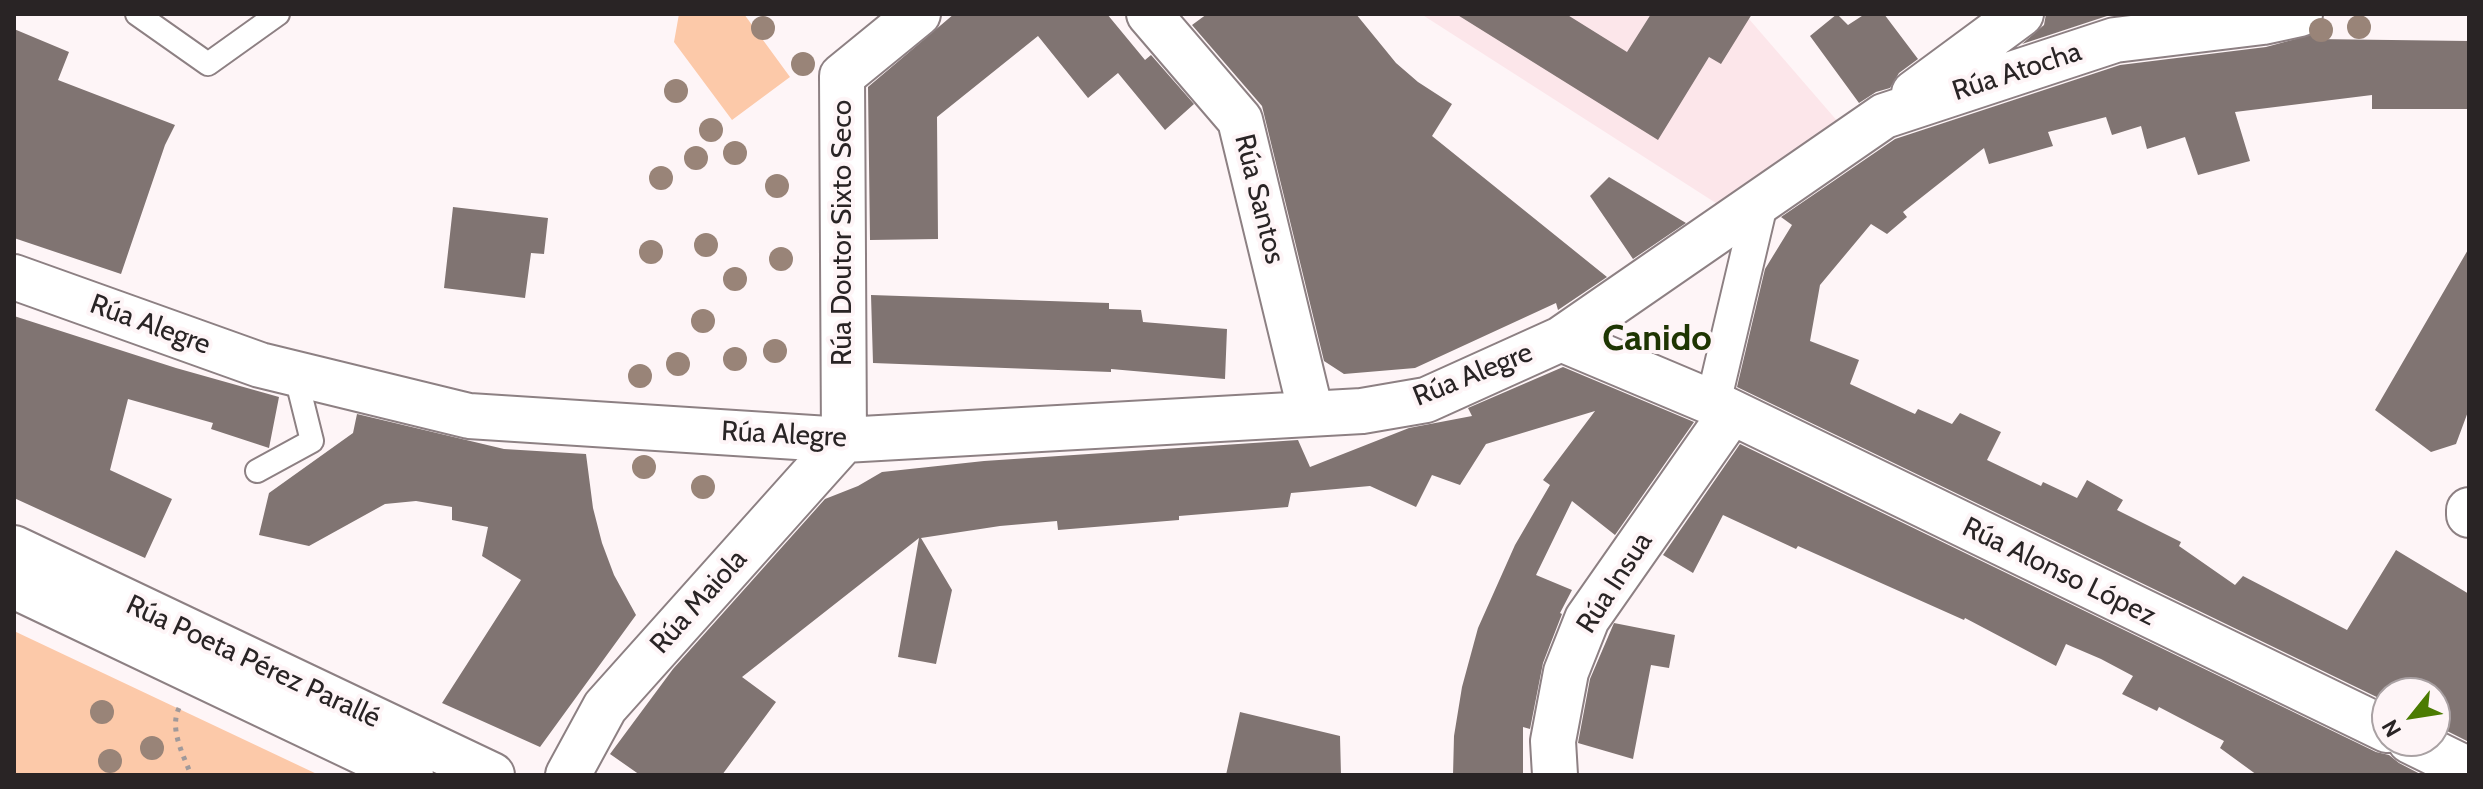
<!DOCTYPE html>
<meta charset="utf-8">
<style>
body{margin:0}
#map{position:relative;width:2483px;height:789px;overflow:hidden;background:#fef5f7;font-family:Cabin,sans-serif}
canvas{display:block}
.frame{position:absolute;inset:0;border:16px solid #292425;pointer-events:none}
.north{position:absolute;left:2371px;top:677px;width:80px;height:80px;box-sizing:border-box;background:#fef5f7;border:2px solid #a9a1a3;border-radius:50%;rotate:240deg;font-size:22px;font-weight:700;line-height:32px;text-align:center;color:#292425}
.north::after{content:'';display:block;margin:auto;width:28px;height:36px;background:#4b7b02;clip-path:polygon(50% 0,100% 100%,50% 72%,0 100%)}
</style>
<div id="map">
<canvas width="2483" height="789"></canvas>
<div class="frame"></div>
<div class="north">N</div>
</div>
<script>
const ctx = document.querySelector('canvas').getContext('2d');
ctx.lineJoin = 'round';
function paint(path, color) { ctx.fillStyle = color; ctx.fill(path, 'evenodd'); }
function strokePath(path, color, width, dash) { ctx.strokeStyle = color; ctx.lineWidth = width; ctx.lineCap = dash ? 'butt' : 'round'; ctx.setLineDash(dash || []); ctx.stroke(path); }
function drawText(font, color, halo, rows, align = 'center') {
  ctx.font = font + ' Cabin,sans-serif'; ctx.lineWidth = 8; ctx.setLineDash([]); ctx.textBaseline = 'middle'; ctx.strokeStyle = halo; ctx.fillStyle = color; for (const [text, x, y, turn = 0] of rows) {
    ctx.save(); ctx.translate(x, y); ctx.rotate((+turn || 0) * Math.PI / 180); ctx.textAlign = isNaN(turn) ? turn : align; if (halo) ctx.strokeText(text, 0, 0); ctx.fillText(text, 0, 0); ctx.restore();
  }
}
paint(new Path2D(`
 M1421,14h320l8,5 90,104 -120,82z`), '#fce6ea');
paint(new Path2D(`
 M679,14h65l46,63 -58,43 -58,-78z
 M14,631l305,144h-305z`), '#fcc9a9');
paint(new Path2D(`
 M954,14h153l38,46 6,-5 43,49 -29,26 -47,-57 -30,25 -50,-62 -101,81 1,122 -68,1 -2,-153z
 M1207,14h149l40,49 22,19 34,22 -20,32 175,141 -49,33 -2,-7 -141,65 -71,6 -20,-13 -62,-255 -70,-81z
 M1456,14h110l61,38 24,-38h101l-31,50 -12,-7 -51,83z
 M1837,14l11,11 17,-11h19l34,45 -19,14 -9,15 -14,4 -17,11 -49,-67z
 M2046,14h76l-15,2 -85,28 22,-19z
 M14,29l55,23 -11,28 117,45 -10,20 -44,129 -107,-36z
 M2314,34v5l155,2v68h-97v-14l-137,17 15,49 -52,14 -13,-38 -38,12 -6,-23 -29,9 -6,-18 -58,15 5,14 -64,18 -5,-16 -81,64 4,5 -20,17 -16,-10 -51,61 -10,56 49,19 -9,24 65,30 3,-5 34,15 8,-11 41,19 -14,28 54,26 2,-4 34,16 10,-18 36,20 -6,10 64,32 -2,4 56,39 8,-9 104,54 49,-80 73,44v148l-34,-17v-32h-48v9l-650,-315 28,-118 27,-44 -11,-8 114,-78 225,-74 146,-18z
 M1609,177l77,46 -53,36 -43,-63z
 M453,207l95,11 -4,36 -13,-1 -6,45 -81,-10z
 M2469,248v161l-13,35 -25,8 -56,-42z
 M871,295l238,8v6l32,1 2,12 84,7 -2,50 -114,-10v3l-238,-9z
 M14,316l162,52 103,29 -10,51 -58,-19 2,-6 -85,-24 -18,71 62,29 -27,59 -131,-60z
 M1563,367l131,55 -79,113 -43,-34 -36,74 36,15 -12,23 2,1 -19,49 -13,66 -7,-2v48h-70l1,-39 8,-49 16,-59 37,-83 35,-60 -7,-5 52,-69 -109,33 -26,41 -28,-10 -16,32 -46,-21 -79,7 -3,14 -109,9v4l-121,10 -1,-9 -57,5 -79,12 31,52 -16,74 -38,-7 21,-119 -177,139 34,25 -54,73h-82l-30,-21 63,-85 152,-170 33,-13 24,-14 102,-11 314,-21 12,27 99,-39 63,-12 -4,-8z
 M357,414l147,35 82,5 7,54 9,35 12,32 22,40 -96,132 -98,-44 79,-123 -39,-24 6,-29 -36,-7v-13l-36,-6 -31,3 -76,42 -50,-11 10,-42 84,-60z
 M1740,444l636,308 13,3 10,8 23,12h-165l-37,-27 4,-7 -65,-34 -2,4 -35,-17 11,-18 -32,-17 -35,-15 -10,22 -91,-48 -1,2 -166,-74 -2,3 -73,-34 -30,58 -30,-18z
 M1614,623l61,12 -6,33 -18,-3 -18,94 -55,-16 12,-64z
 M1240,712l100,24 1,39h-115z`), '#807472');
const service = new Path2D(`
 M137,14l71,50 70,-50
 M257,471l55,-30 -17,-68`);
const pedestrian = new Path2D(`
 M1713,403l48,-203`);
const minor = new Path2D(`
 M1149,14l91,106 71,293
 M1914,93l107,-79
 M14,277l246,88 209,51 375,24 518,-29 64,-11 135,-61 323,-223 231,-76 148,-18 37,-8
 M1561,339l152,64 674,327
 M2469,510v5
 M14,548l478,227
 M14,586l397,189
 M2410,741l59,29
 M568,775l37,-68 239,-267 -2,-364 76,-62
 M1555,775l-2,-34 13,-69 21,-53 144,-206`);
strokePath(service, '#8d8083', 26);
strokePath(pedestrian, '#8d8083', 38);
strokePath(minor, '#8d8083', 48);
strokePath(new Path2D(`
 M179,708c-10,21 4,46 12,67`), '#a0999a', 5, [4, 6]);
strokePath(service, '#fff', 22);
strokePath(pedestrian, '#fff', 34);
strokePath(minor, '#fff', 44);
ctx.fillStyle = '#998478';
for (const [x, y] of [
 [2359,27],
 [763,28],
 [2321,30],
 [803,64],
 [676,91],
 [711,130],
 [735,153],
 [696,158],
 [661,178],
 [777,186],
 [706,245],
 [651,252],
 [781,259],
 [735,279],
 [703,321],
 [775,351],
 [735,359],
 [678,364],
 [640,376],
 [644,467],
 [703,487],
 [102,712],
 [152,748],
 [110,761]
]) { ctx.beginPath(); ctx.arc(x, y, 12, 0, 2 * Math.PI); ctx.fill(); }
drawText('28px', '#292425', '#fef5f7', [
 ["Rúa Atocha",2017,72,-18],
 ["Rúa Santos",1259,199,76],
 ["Rúa Doutor Sixto Seco",843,233,-90],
 ["Rúa Alegre",150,325,20],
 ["Rúa Alegre",1473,375,-22],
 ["Rúa Alegre",784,435,3],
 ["Rúa Alonso López",2059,572,26],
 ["Rúa Insua",1615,583,-57],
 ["Rúa Maiola",699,602,-48],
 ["Rúa Poeta Pérez Parallé",253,662,25]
]);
drawText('bold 36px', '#1e3502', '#fef5f7', [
 ["Canido",1657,339]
]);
</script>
